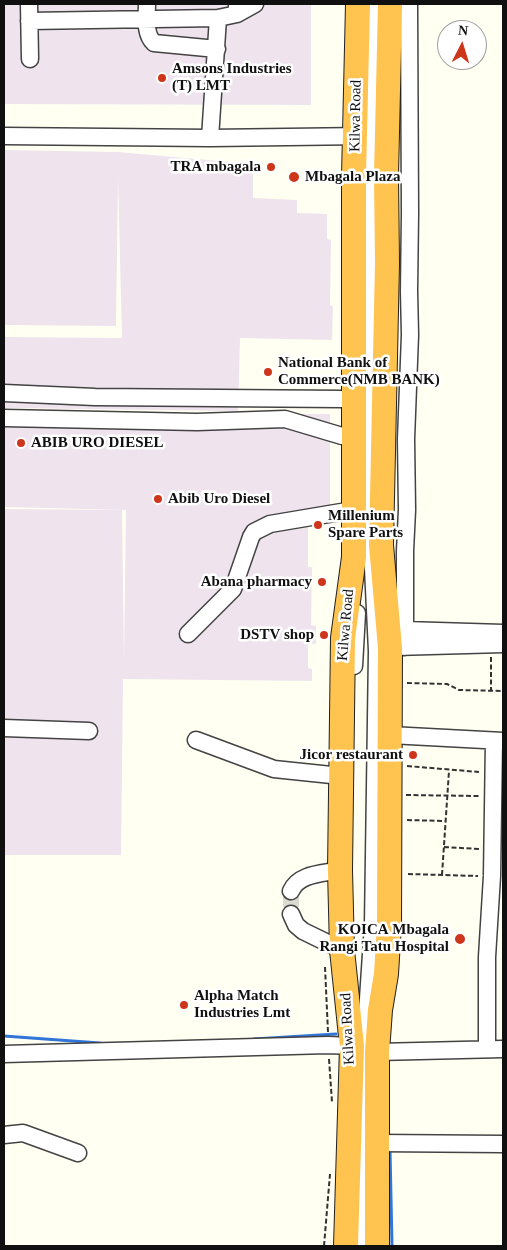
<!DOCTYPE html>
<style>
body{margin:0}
#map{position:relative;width:507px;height:1250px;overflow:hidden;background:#fffff2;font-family:"Times New Roman",serif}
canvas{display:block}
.frame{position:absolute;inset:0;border:5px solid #101010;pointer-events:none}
.north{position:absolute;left:437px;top:20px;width:50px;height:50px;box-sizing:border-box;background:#fff;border:1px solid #9f9f9f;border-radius:50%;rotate:5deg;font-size:14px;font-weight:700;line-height:20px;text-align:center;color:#101010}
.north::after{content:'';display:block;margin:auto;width:18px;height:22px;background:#cd361a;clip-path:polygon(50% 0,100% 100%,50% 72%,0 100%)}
</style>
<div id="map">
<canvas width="507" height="1250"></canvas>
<div class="frame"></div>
<div class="north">N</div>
</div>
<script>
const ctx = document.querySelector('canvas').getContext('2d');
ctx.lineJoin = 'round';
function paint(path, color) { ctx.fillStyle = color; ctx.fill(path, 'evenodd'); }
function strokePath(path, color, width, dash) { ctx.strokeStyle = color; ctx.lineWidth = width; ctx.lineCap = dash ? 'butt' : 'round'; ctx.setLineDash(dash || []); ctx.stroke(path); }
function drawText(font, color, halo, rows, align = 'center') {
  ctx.font = font + ' "Times New Roman",serif'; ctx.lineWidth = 5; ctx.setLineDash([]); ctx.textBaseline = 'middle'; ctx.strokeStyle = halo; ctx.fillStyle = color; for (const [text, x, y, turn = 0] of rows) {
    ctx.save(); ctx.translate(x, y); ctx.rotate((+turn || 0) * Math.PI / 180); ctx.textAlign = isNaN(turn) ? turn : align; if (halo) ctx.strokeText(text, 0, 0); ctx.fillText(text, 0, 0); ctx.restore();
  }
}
paint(new Path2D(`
 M4,4h307v101l-307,-1z
 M4,150l114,2 135,12v34l44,2v13l30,1v25l4,1 -1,65 3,1 -1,34 -92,-2 -2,73 -234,-3v-71l118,1 -4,-160 -2,148 -112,-1z
 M4,413l326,1v98l-22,5v50h4l-1,58 5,1v18h-8v24l4,1v12l-189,-2 -2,176h-117v-346l118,1 2,150 2,-150 -122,-3z`), '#efe4ee');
strokePath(new Path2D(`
 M4,1036l96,7
 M254,1039l82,-5
 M392,1246l-2,-96h3`), '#3275d9', 3);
strokePath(new Path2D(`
 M291,891v23`), '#dbdbd0', 16, [16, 8]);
const minor = new Path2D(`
 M29,4l1,55
 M147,4c0,12 -3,30 7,39l63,6
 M237,14l18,-10
 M29,21l189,-3 19,-4v-10
 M4,136l206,2 155,-2
 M210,138l8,-120
 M4,393l91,4 247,2
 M4,418l193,4 88,-3 57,17
 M405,630l98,3
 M188,634l45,-45 18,-52 3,-5 16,-8 83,-14
 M394,647l109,-3
 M405,647v-96l2,-41 -1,-71 4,-104 -1,-44 1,-78 -1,-209
 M354,666l3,-53
 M4,728l85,3
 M390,735l113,6
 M196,740l78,29 67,7
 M291,891c8,-18 32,-17 49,-21
 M291,914l5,11 7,6 39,19
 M487,1049v-92l5,-81 2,-135
 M377,1052l126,-3
 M4,1054l324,-9 24,1
 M4,1135l19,-2 55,20
 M376,1143l127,1
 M362,1246l2,-187 9,-135 4,-273 -4,-83 -5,-32 4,-532`);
const highway = new Path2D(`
 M346,1246l6,-200 -10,-96 -2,-80 3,-232 11,-81v-381l4,-172
 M377,1246v-194l3,-42 6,-36 3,-49 1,-277 -9,-103 6,-282 -1,-87 4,-172`);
strokePath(minor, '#434343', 19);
strokePath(highway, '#212121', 26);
strokePath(new Path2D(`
 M491,657v33
 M407,683l40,1 12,6 44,1
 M407,766l72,6
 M406,795l73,1
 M407,820l38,1
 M444,847l35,2
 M408,874l70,2
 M442,875l7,-104
 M325,967l3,65
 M329,1059l3,43
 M324,1246l6,-72`), '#323232', 2, [5, 2.5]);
strokePath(minor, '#fff', 16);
strokePath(highway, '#ffc350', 24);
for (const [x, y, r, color] of [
 [162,78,5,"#cd361a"],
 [271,167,5,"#cd361a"],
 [294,177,6,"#cd361a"],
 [268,372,5,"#cd361a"],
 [21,443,5,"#cd361a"],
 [158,499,5,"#cd361a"],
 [318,525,5,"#cd361a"],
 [322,582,5,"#cd361a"],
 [324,635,5,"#cd361a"],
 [413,755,5,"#cd361a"],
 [460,939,6,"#cd361a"],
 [184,1005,5,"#cd361a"]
]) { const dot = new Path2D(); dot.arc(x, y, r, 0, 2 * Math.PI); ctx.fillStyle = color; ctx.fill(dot); strokePath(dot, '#fff', 2); }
drawText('bold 15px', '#101010', '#fff', [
 ["Amsons Industries",172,69],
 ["(T) LMT",172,86],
 ["TRA mbagala",261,167,"right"],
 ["Mbagala Plaza",305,177],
 ["National Bank of",278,363],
 ["Commerce(NMB BANK)",278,380],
 ["ABIB URO DIESEL",31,443],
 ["Abib Uro Diesel",168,499],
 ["Millenium",328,516],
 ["Spare Parts",328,533],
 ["Abana pharmacy",312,582,"right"],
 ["DSTV shop",314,635,"right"],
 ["Jicor restaurant",403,755,"right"],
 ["KOICA Mbagala",449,930,"right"],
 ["Rangi Tatu Hospital",449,947,"right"],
 ["Alpha Match",194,996],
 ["Industries Lmt",194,1013]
], 'left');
drawText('15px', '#101010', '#fff', [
 ["Kilwa Road",356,116,-89],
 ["Kilwa Road",346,625,-85],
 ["Kilwa Road",348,1029,-93]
]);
</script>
